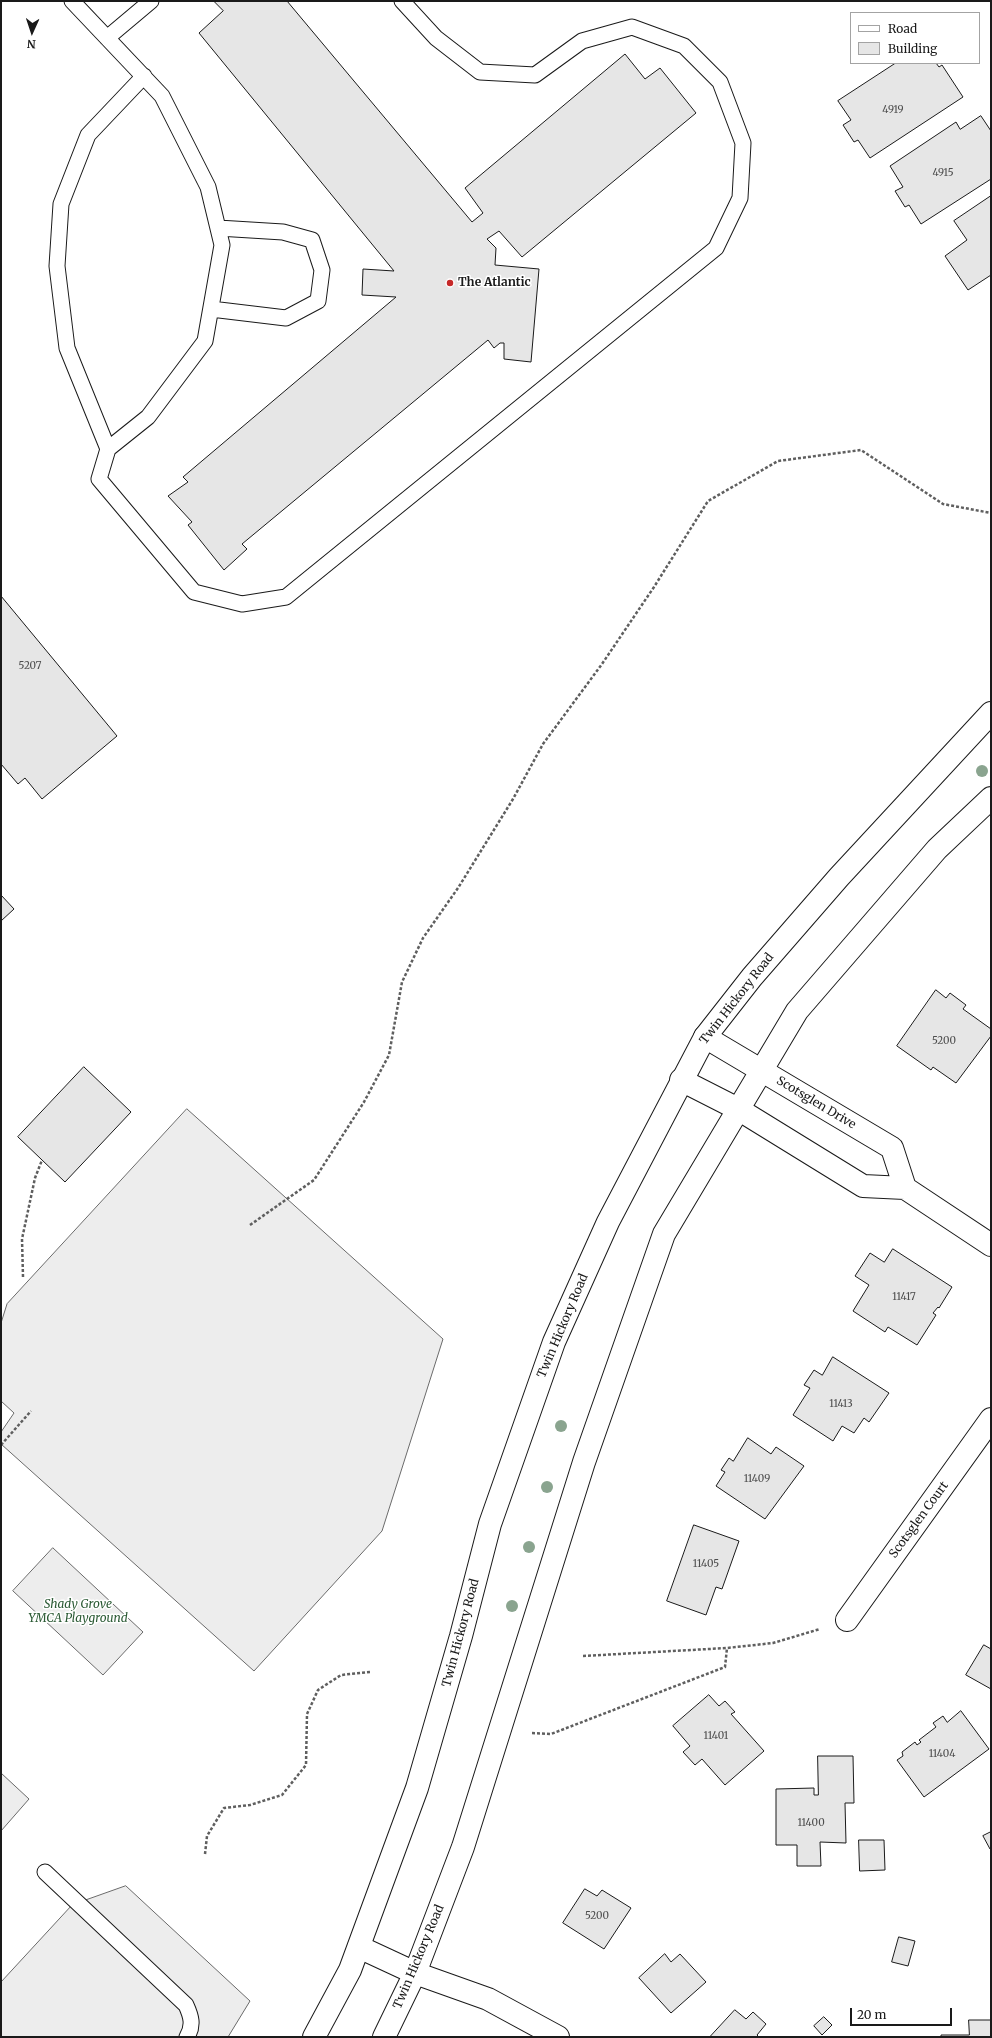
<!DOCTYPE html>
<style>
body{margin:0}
#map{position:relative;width:992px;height:2038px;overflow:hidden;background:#fff;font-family:Merriweather,serif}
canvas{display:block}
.frame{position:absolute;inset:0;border:2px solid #1a1a1a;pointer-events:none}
.legend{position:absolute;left:850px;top:12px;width:130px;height:52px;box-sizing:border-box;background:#fff;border:1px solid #a3a3a3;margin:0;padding:5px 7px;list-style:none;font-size:12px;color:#1a1a1a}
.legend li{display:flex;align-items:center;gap:8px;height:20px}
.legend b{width:20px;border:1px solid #a3a3a3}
.north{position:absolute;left:12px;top:12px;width:40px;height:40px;-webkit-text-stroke:3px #fff;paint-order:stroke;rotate:183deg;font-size:11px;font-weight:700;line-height:16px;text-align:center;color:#1a1a1a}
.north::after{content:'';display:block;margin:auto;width:14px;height:18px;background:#1a1a1a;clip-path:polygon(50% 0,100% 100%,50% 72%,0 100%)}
.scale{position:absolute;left:850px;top:2008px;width:102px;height:18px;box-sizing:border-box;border:2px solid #1a1a1a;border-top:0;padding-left:5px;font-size:12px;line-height:14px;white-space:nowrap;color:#1a1a1a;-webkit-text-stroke:3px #fff;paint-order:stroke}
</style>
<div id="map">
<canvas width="992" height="2038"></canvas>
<div class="frame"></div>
<ul class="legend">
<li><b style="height:5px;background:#fff"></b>Road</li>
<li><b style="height:11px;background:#e6e6e6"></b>Building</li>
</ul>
<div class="north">N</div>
<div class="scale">20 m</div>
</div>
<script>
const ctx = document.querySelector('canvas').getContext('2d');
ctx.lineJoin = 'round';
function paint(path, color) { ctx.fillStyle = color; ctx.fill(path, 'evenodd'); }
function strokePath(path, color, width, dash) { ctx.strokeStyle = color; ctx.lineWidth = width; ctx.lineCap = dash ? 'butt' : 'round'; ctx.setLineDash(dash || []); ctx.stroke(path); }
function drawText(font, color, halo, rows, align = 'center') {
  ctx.font = font + ' Merriweather,serif'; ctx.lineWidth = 3; ctx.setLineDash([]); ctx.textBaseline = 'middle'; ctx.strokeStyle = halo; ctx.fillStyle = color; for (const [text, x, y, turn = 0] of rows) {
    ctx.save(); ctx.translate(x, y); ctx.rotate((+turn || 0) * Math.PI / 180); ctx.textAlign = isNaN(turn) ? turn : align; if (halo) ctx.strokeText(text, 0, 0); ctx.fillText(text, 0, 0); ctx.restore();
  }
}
const built = new Path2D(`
 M187,1109l256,230 -61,192 -128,140 -253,-227v-12l13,-19 -13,-12v-78l6,-19z
 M53,1548l90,84 -40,43 -90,-84z
 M1,1773l28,26 -28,32z
 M126,1886l124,115 -22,36h-227v-55l71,-77z`);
paint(built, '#ededed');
strokePath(built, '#6a6a6a', 1);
const building = new Path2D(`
 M214,1h73l185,221 11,-9 -18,-25 160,-134 20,25 15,-11 36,45 -174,144 -23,-26 -12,8 9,9 -1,17 44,4 -8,93 -27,-3v-16h-4l-6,5 -6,-8 -246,204 5,5 -23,21 -36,-45 4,-3 -24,-26 20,-14 -5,-5 213,-180 -34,-2 1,-26 31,2 -195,-238 24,-22z
 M896,63h40l3,4 3,-2 21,32 -93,61 -12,-18 -4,2 -11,-17 8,-5 -13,-19z
 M981,116l10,15v48l-70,45 -12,-19 -4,2 -10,-16 8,-4 -13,-21 66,-44 4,7z
 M991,196v79l-23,15 -23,-34 22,-16 -13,-19z
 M1,596l116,140 -75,63 -17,-21 -7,6 -17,-20z
 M1,895l13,14 -13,12z
 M936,990l10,8 4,-5 16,12 -3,4 28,20v7l-35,47 -23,-16 -2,3 -34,-24z
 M84,1067l47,45 -66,70 -47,-45z
 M893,1249l59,38 -13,21 -1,-1 -5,6 3,2 -19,30 -29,-18 -3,5 -32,-21 16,-26 -14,-9 15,-23 14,9z
 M833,1357l56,36 -20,29 -5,-4 -10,15 -12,-7 -9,15 -40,-26 17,-27 -6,-3 10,-15 8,5z
 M748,1438l23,16 5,-7 28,19 -39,53 -49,-33 9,-14 -4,-2 8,-12 4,3z
 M694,1525l45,16 -17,48 -6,-2 -10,28 -39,-14z
 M984,1645l7,4v40l-25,-14z
 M709,1695l10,11 6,-5 10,11 -4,2 33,37 -39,34 -23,-26 -7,6 -12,-13 7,-6 -17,-20z
 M961,1711l28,38 -65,48 -27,-37 6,-4 -1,-4 13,-10 2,3 4,-3 -2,-2 17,-13 -3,-4 10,-7 4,6z
 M818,1756h35l1,47h-9l1,40 -26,-1 1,24h-24v-21h-21v-56l38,-1v7h4z
 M991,1832v16l-1,1 -7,-13z
 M859,1840h25l1,30 -25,1z
 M585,1889l12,7 5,-6 29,18 -27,41 -41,-26z
 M899,1937l16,4 -7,25 -16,-4z
 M665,1954l6,8 9,-8 26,28 -35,31 -32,-35z
 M735,2010l11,9 7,-7 13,12 -9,11 2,2h-49z
 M824,2017l8,8 -10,10 -8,-9z
 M969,2020h22v17h-50v-2h28z`);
paint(building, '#e6e6e6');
strokePath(building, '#1a1a1a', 1);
const lane = new Path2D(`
 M72,1l90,95 46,91 14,58 -17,96 -57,76 -40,32 -9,30 95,113 48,12 44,-7 430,-349 24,-50 3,-55 -23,-61 -36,-36 -52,-19 -50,14 -47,34 -55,-3 -44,-34 -34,-37
 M107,38l44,-37
 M211,309l75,9 32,-17 4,-31 -10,-30 -29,-8 -65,-4
 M108,449l-41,-101 -10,-82 4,-62 27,-69 56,-59
 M45,1872l141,133c5,11 8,20 1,32`);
const street = new Path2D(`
 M705,1037l187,111 13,40
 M681,1080l57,29 125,77 42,2 86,57
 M847,1620l144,-201
 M359,1947l56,26 73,26 70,38`);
const secondary = new Path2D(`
 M314,2037l36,-67 67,-182 44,-152 29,-112 64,-182 54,-120 97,-185 47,-60 87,-100 152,-164
 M384,2037l31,-64 48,-126 121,-385 80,-228 133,-223 140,-162 54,-51`);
strokePath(lane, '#1a1a1a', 17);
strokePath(street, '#1a1a1a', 24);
strokePath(secondary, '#1a1a1a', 24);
strokePath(new Path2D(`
 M250,1225l64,-45 50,-78 25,-47 13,-73 21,-44 35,-50 55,-89 30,-55 59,-80 52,-77 54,-86 70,-40 83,-11 82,54 48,9
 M23,1277l-1,-38 13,-61 7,-18
 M1,1445l30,-34
 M583,1656l144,-8 46,-5 47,-14
 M532,1733l19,1 174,-67 2,-19
 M205,1854l2,-18 17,-28 26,-3 32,-10 24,-30 1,-51 11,-24 23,-15 29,-3`), '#5f5f5f', 2.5, [3, 2]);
strokePath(lane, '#fff', 15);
strokePath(street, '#fff', 22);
strokePath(secondary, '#fff', 22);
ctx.fillStyle = '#8aa48f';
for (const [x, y] of [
 [982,771],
 [561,1426],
 [547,1487],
 [529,1547],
 [512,1606]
]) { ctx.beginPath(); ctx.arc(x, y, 6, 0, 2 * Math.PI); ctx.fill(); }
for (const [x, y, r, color] of [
 [450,283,4,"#c62828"]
]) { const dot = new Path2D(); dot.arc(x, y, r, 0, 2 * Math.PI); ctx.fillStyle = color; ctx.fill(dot); strokePath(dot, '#fff', 1.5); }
drawText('10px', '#4d4d4d', null, [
 ["4919",893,110],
 ["4915",943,173],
 ["5207",30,666],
 ["5200",944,1041],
 ["11417",904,1297],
 ["11413",841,1404],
 ["11409",757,1479],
 ["11405",706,1564],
 ["11401",716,1736],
 ["11404",942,1754],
 ["11400",811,1823],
 ["5200",597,1916]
]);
drawText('bold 12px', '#1a1a1a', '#fff', [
 ["The Atlantic",458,283]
], 'left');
drawText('12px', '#1a1a1a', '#fff', [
 ["Twin Hickory Road",737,999,-52],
 ["Scotsglen Drive",816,1103,31],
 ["Twin Hickory Road",563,1326,-67],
 ["Scotsglen Court",919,1520,-54],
 ["Twin Hickory Road",461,1633,-75],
 ["Twin Hickory Road",419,1957,-67]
]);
drawText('italic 12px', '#2b5a34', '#fff', [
 ["Shady Grove",78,1605],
 ["YMCA Playground",78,1619]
]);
</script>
